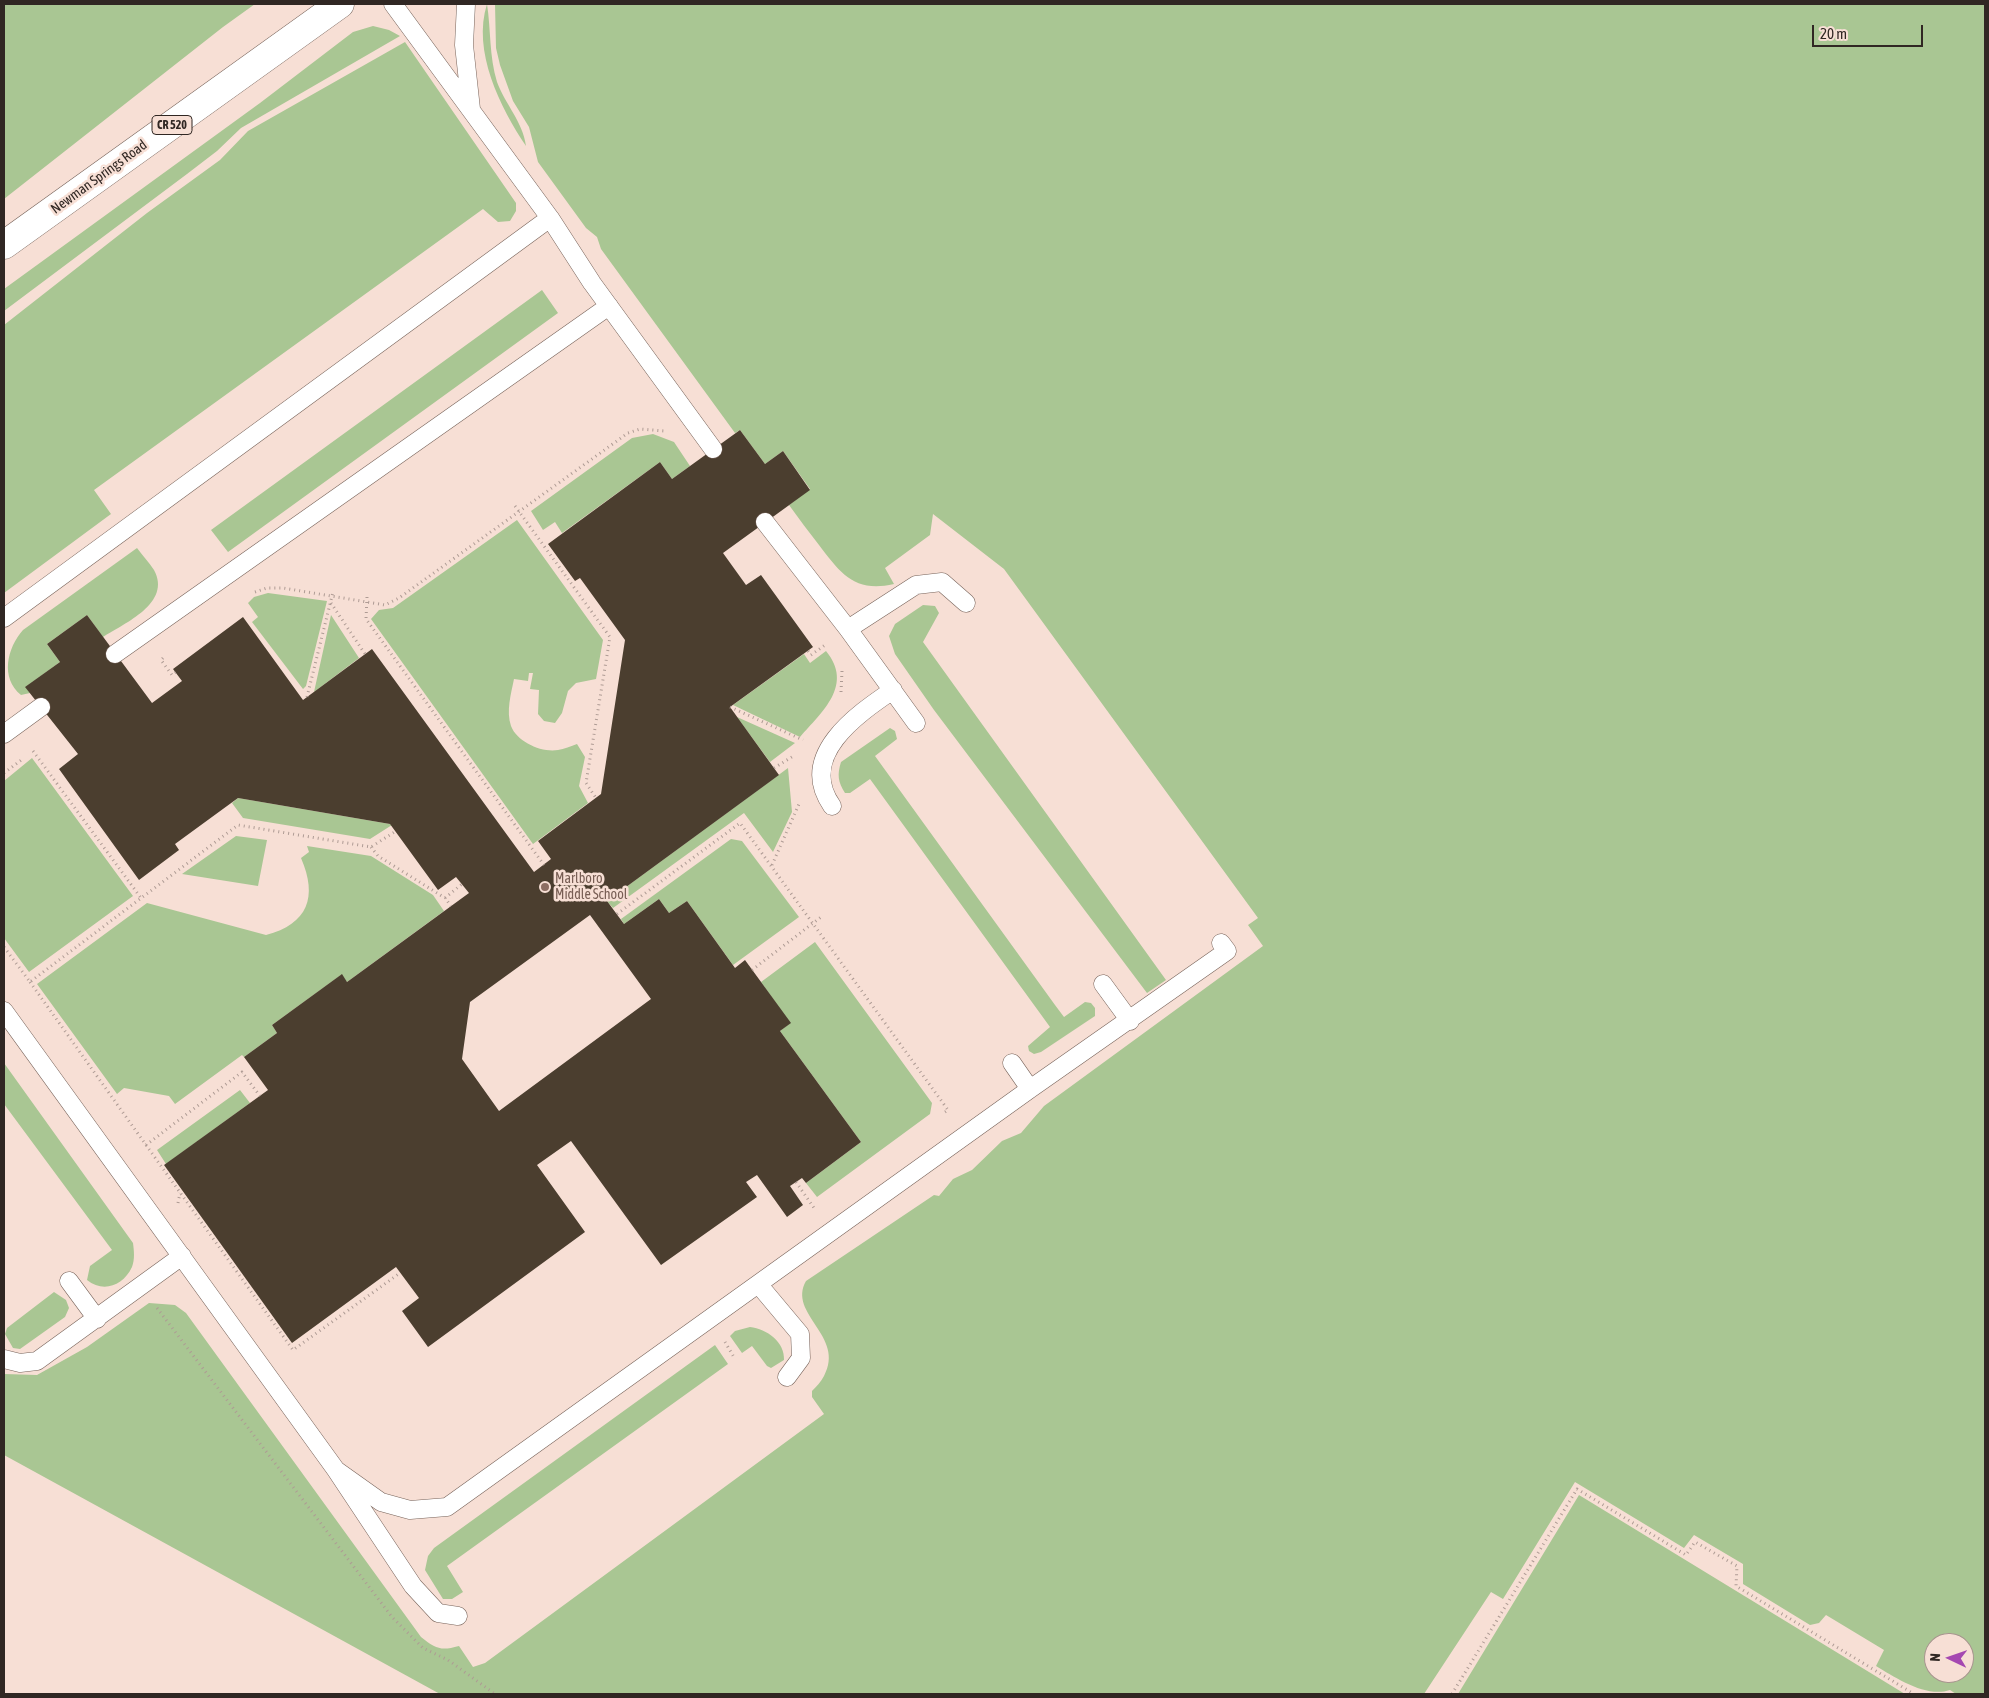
<!DOCTYPE html>
<style>
body{margin:0}
#map{position:relative;width:1989px;height:1698px;overflow:hidden;background:#f7dfd5;font-family:"Asap Condensed",sans-serif}
canvas{display:block}
.frame{position:absolute;inset:0;border:5px solid #302723;pointer-events:none}
.north{position:absolute;left:1924px;top:1633px;width:50px;height:50px;box-sizing:border-box;background:#f7dfd5;border:1px solid #a7958e;border-radius:50%;rotate:273deg;font-size:14px;font-weight:700;line-height:20px;text-align:center;color:#302723}
.north::after{content:'';display:block;margin:auto;width:18px;height:22px;background:#a548b1;clip-path:polygon(50% 0,100% 100%,50% 72%,0 100%)}
.scale{position:absolute;left:1812px;top:25px;width:111px;height:22px;box-sizing:border-box;border:2px solid #302723;border-top:0;padding-left:6px;font-size:15px;line-height:18px;white-space:nowrap;color:#302723;-webkit-text-stroke:4px #f7dfd5;paint-order:stroke}
</style>
<div id="map">
<canvas width="1989" height="1698"></canvas>
<div class="frame"></div>
<div class="north">N</div>
<div class="scale">20 m</div>
</div>
<script>
const ctx = document.querySelector('canvas').getContext('2d');
ctx.lineJoin = 'round';
function paint(path, color) { ctx.fillStyle = color; ctx.fill(path, 'evenodd'); }
function strokePath(path, color, width, dash) { ctx.strokeStyle = color; ctx.lineWidth = width; ctx.lineCap = dash ? 'butt' : 'round'; ctx.setLineDash(dash || []); ctx.stroke(path); }
function drawText(font, color, halo, rows, align = 'center') {
  ctx.font = font + ' "Asap Condensed",sans-serif'; ctx.lineWidth = 5; ctx.setLineDash([]); ctx.textBaseline = 'middle'; ctx.strokeStyle = halo; ctx.fillStyle = color; for (const [text, x, y, turn = 0] of rows) {
    ctx.save(); ctx.translate(x, y); ctx.rotate((+turn || 0) * Math.PI / 180); ctx.textAlign = isNaN(turn) ? turn : align; if (halo) ctx.strokeText(text, 0, 0); ctx.fillText(text, 0, 0); ctx.restore();
  }
}
paint(new Path2D(`
 M4,4h251l-32,23 -219,172z
 M487,4c4,26 2,52 10,78 8,22 26,40 29,64 -26,-39 -54,-95 -39,-142z
 M495,4h1490v1690h-29l-6,-4c-24,8 -54,-12 -74,-24l8,-16 -58,-35 -7,8 -9,2 -67,-41v-20l-49,-29 -10,13 -109,-66 -72,117 -12,-7 -67,102h-984l-436,-239v-81l33,1 50,-28 62,-44 26,2 11,8 235,324c15,12 20,14 38,9l14,21 12,-4 339,-249 -12,-17v-6c4,-4 9,-9 12,-15 22,-40 -37,-62 -18,-95l128,-86 5,1 14,-17 19,-9 30,-29 19,-8 23,-27 219,-160 -15,-21 10,-7 -254,-349 -71,-55 -3,21 -45,33 9,16c-39,9 -53,-10 -75,-39 -10,-13 -20,-26 -30,-40l21,-16 -27,-38 -18,13 -25,-34 -5,3 -134,-184 -4,-12 -11,-9 -48,-66 -9,-35 -16,-26 -13,-36 -4,-17zM1934,1643h30v30h-30z
 M373,26l16,4 11,6 -159,92 -24,23 -30,23 -183,137v-22l256,-186 93,-71z
 M405,42l111,161v8l-6,10 -12,1 -15,-13 -389,281 17,24 -107,79v-268l143,-112 73,-53 28,-29z
 M542,290l16,23 -330,239 -17,-22z
 M653,434l21,8 16,24 -18,13 -12,-17 -98,71 -7,-11 -12,8 -12,-19 101,-73z
 M517,520l86,120 -7,39 -20,4 -8,8 -6,22 -7,10 -11,-2 -6,-7 1,-24 -9,-1 3,-16h-4l-1,8 -14,-2c-3,15 -8,32 -3,47 6,16 31,27 47,24 6,-1 13,-4 19,-6l8,13 -6,29 9,17 -55,41 -162,-225 8,-9 14,-2z
 M137,548c5,7 12,14 17,22 18,33 -29,53 -51,67l-16,-22 -40,29 13,18 -34,25 4,6 -9,2c-21,-17 -14,-47 2,-65z
 M268,593l59,8 -21,85 -3,3 -51,-67 6,-5 -10,-14 6,-6z
 M923,605l12,1 4,7 -16,29 243,338 -19,13 -213,-283 -39,-56 -6,-18 6,-12z
 M331,615l28,43 -45,34z
 M826,651c28,34 -4,61 -26,86l-67,-32 71,-51 6,9z
 M737,717l58,26 -25,19z
 M890,728l5,3 2,8 -22,17 180,249 9,12 21,-15 6,1 4,5v8l-54,36 -7,2 -5,-3 -1,-5 22,-19 -180,-248 -20,14h-5c-7,-11 -8,-18 -4,-31z
 M32,758l101,138 -104,76 -25,-34v-157z
 M788,768l4,44 -19,40 -29,-39 -131,95 -6,-7z
 M238,798l152,26 2,1 -22,14 -127,-21 -11,-15z
 M236,836l31,4 -9,46 -76,-12z
 M731,839l11,2 57,76 -66,48 -46,-64 -18,12 -10,-14 -35,25 -3,-5z
 M307,846l64,10 62,39 11,16 -97,71 -6,-7 -69,50 5,8 -33,24 -2,-2 -67,49 -6,-8 -45,-8 -7,6 -80,-110 110,-81 119,32c42,-11 52,-38 35,-77l8,-6z
 M815,942l117,161 -2,11 -113,83 -11,-14 55,-41 -81,-111 10,-8 -29,-41z
 M4,1063l129,180c1,8 2,16 -1,24 -9,19 -29,26 -45,13l3,-14 22,-16 -108,-146z
 M240,1090l10,13 -84,61 -9,-14z
 M54,1292l12,8 3,8 -4,9 -45,32 -7,-1 -8,-14 2,-6z
 M750,1327c17,2 35,15 34,33l-13,8 -4,-2 -15,-20 -10,7 -12,-17 5,-5z
 M715,1345l13,19 -281,202 16,26 -11,7h-9l-18,-29 3,-14 6,-8z
 M1579,1495l326,199h-447z`), '#a9c693');
paint(new Path2D(`
 M740,430l25,34 18,-13 27,39 -87,63 23,32 15,-10 52,72 -83,60 49,68 -172,126 17,23 35,-25 10,14 18,-12 48,67 10,-8 46,63 -11,8 81,111 -55,41 -4,-5 -12,8 13,19 -16,12 -30,-42 -11,7 11,15 -96,68 -90,-124 -34,24 48,67 -157,115 -26,-36 17,-13 -23,-31 -104,76 -128,-178 104,-75 -24,-33 33,-24 -5,-8 70,-51 5,8 122,-89 -13,-16 -18,13 -48,-66 -152,-26 -63,46 4,6 -40,30 -80,-111 19,-15 -53,-67 35,-25 -13,-18 40,-29 65,88 30,-22 -9,-12 70,-52 60,83 69,-51 162,223 17,-13 -13,-18 63,-47 24,-154 -45,-62 -5,3 -27,-37 112,-82 12,17zM590,915l61,84 -152,112 -37,-52 8,-57z`), '#4b3e2f');
const service = new Path2D(`
 M393,4l157,214 42,65 121,166
 M466,4l-2,41 7,64
 M765,522l83,107 68,94
 M4,618l546,-400
 M848,629l68,-44 26,-3 24,21
 M115,654l494,-348
 M4,734l37,-27
 M832,806c-35,-50 24,-91 61,-116
 M1103,984l27,37
 M4,1011l332,459 77,116 25,27 20,3
 M1012,1063l18,26
 M69,1281l28,38
 M759,1285l41,49 1,24 -14,19
 M4,1359l16,4 17,-2 145,-105
 M336,1470l45,32 29,8 37,-3 583,-418 197,-138 -6,-8`);
const primary = new Path2D(`
 M4,245l336,-241`);
strokePath(service, '#77635a', 19);
strokePath(primary, '#77635a', 29);
strokePath(new Path2D(`
 M515,506l95,131 -24,146 10,15
 M255,592l12,-4h16l102,17 14,-7 229,-165 12,-4 24,2
 M367,597l-1,22 178,246
 M331,603l34,51
 M808,651l3,4 14,-10
 M163,658l-2,2 11,15 4,-3
 M841,692l1,-21
 M307,697l26,-105
 M730,707l73,33
 M33,751l108,147
 M774,768l21,-13
 M4,773l20,-15
 M371,847l7,9 67,42 6,8
 M772,865l27,-61
 M445,898l17,-14
 M617,914l123,-91 208,287 -3,2
 M4,947l26,35 208,-157 133,22 25,-16
 M752,970l69,-53
 M30,982l116,163 96,-73 18,24
 M146,1145l147,205 107,-77
 M796,1182l18,26
 M178,1203l2,-10
 M157,1308l235,309 31,31 25,12 47,34
 M725,1342l10,17
 M1452,1694l125,-205 109,66 9,-13 42,24 -1,20 178,108`), '#ae9b94', 3, [1, 4]);
strokePath(service, '#fff', 18);
strokePath(primary, '#fff', 28);
for (const [x, y, r, color] of [
 [545,887,5,"#8d6e63"]
]) { const dot = new Path2D(); dot.arc(x, y, r, 0, 2 * Math.PI); ctx.fillStyle = color; ctx.fill(dot); strokePath(dot, '#f7dfd5', 2); }
for (const [x, y, w] of [
 [172,125,40]
]) { const box = new Path2D(); box.roundRect(x - w / 2, y - 9.5, w, 19, 4); ctx.fillStyle = '#f7dfd5'; ctx.fill(box); strokePath(box, '#302723', 1); }
drawText('bold 12px', '#302723', null, [
 ["CR 520",172,125]
]);
drawText('14px', '#302723', '#f7dfd5', [
 ["Newman Springs Road",99,177,-36]
]);
drawText('14px', '#785e54', '#f7dfd5', [
 ["Marlboro",555,879],
 ["Middle School",555,895]
], 'left');
</script>
